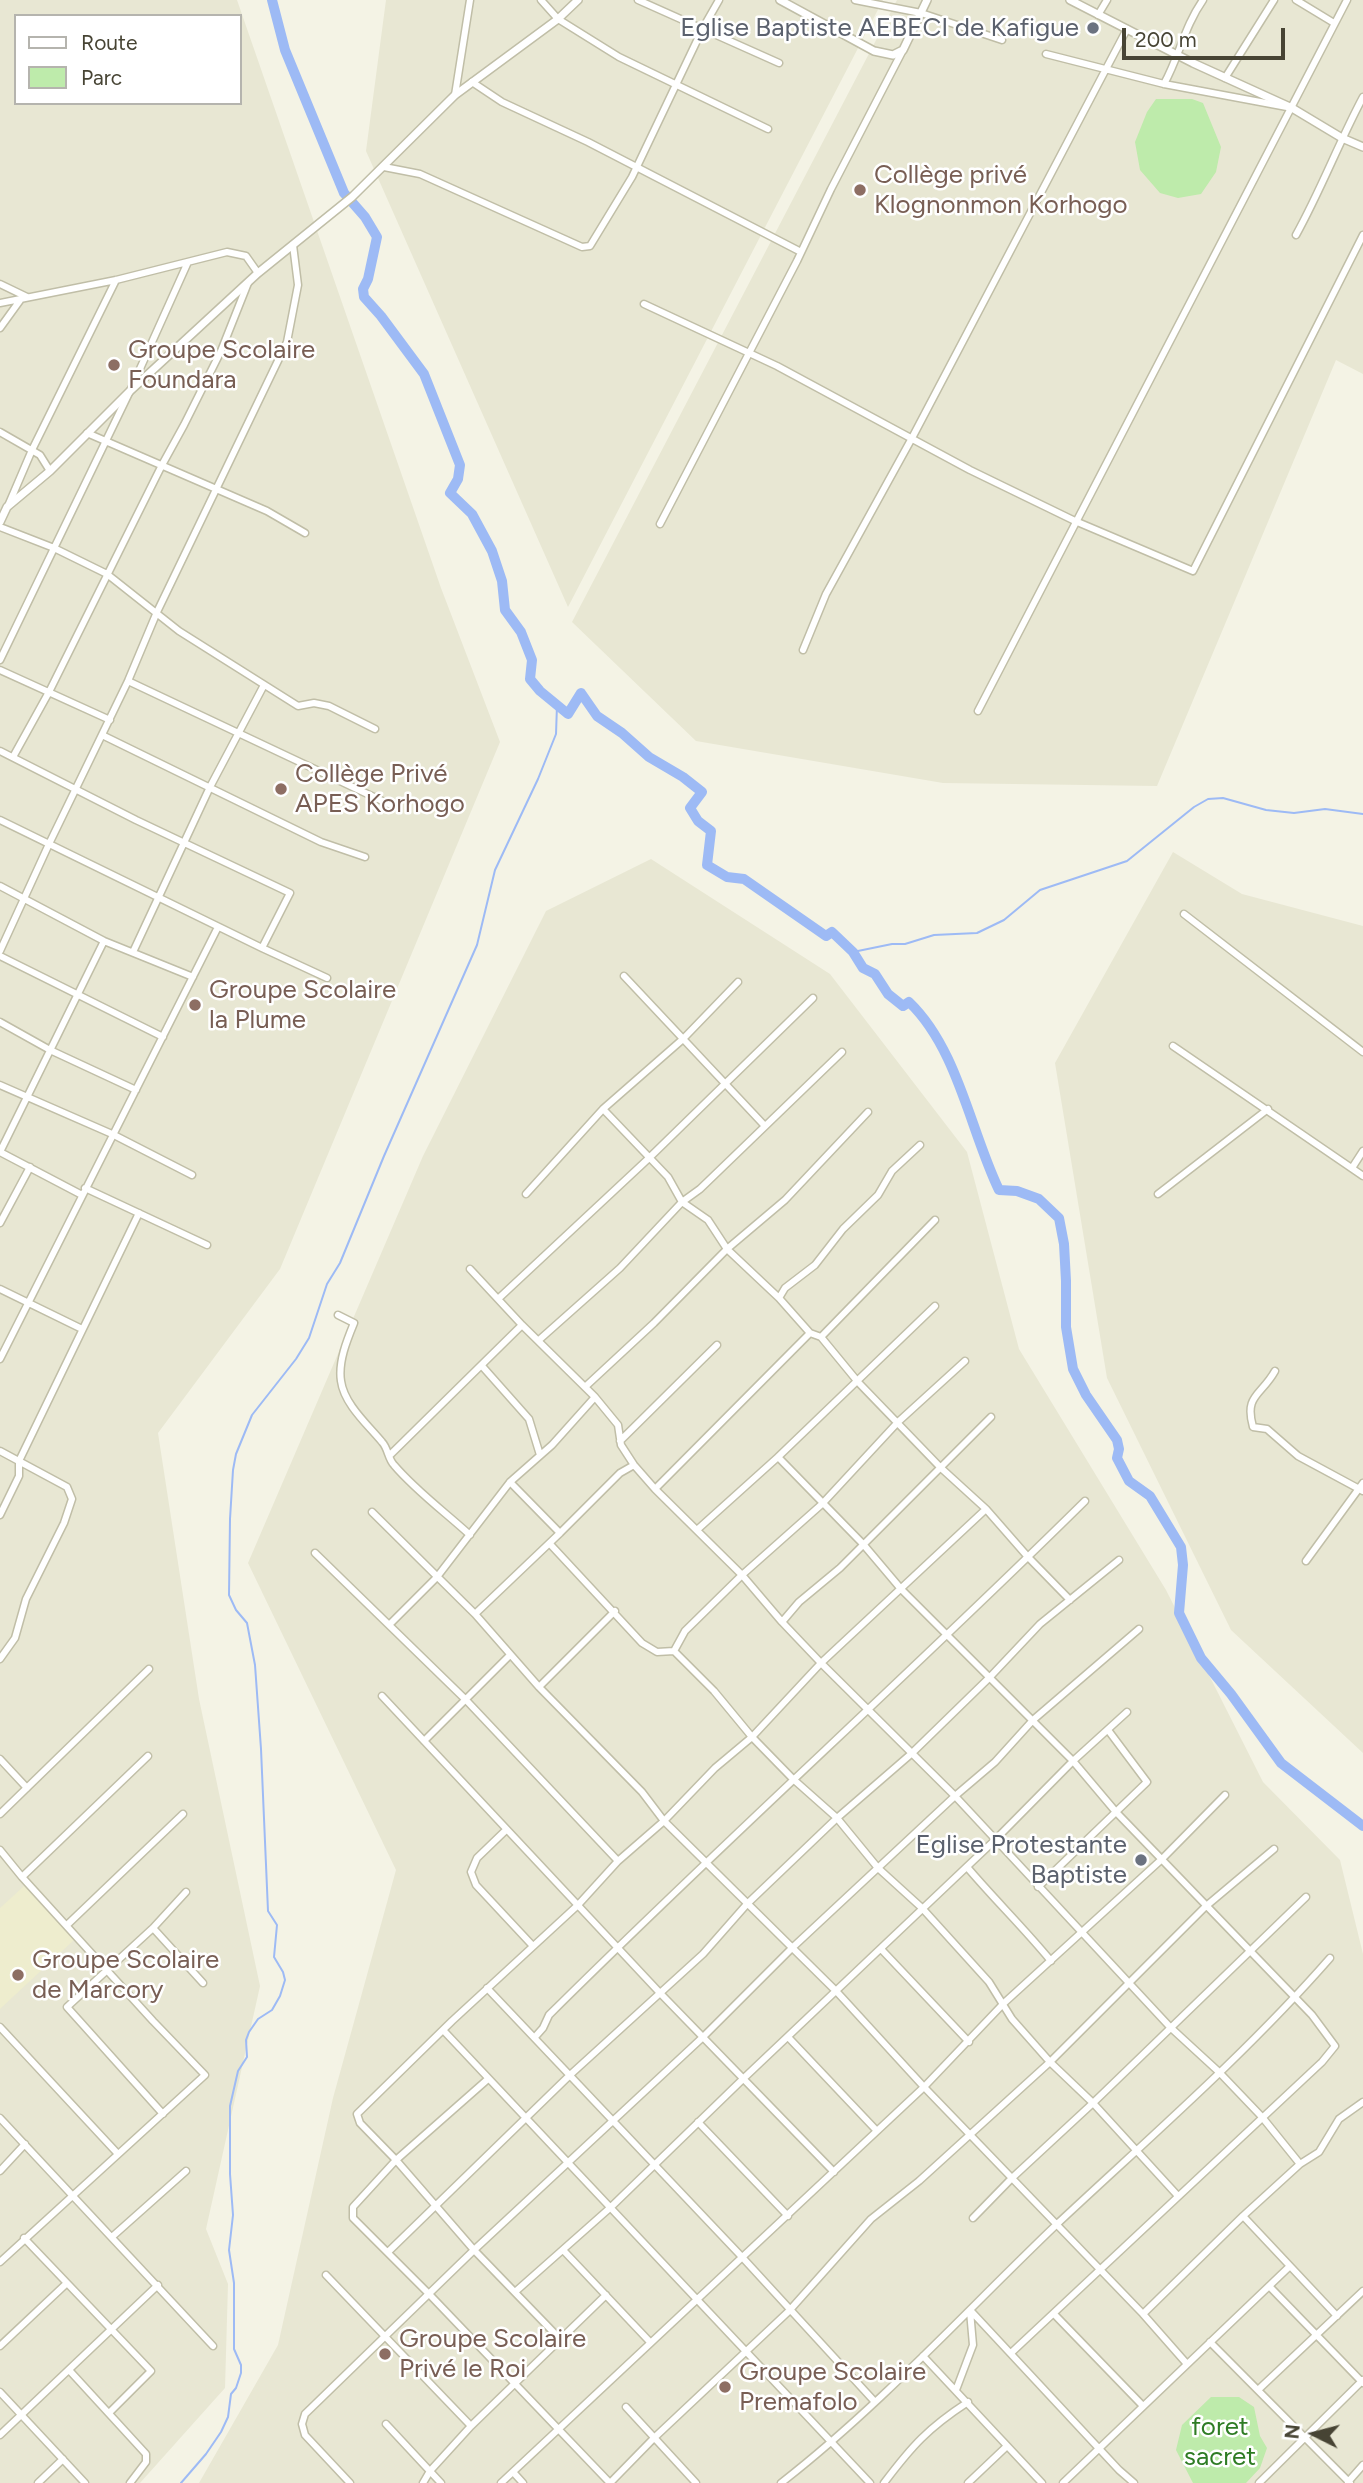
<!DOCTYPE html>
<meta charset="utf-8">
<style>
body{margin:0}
#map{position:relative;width:1363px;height:2483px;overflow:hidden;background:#f4f3e5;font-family:Figtree,sans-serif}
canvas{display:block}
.legend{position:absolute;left:14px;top:14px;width:228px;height:91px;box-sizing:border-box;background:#fff;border:2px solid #b5b4ae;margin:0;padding:9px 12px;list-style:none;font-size:21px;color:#474434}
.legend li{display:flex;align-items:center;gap:14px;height:35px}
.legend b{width:35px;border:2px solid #b5b4ae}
.north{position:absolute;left:1279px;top:2399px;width:70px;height:70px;-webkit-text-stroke:5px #fff;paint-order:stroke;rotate:276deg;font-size:19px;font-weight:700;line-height:28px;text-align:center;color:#474434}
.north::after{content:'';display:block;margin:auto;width:24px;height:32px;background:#474434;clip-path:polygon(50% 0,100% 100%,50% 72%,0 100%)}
.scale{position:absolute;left:1122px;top:28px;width:163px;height:32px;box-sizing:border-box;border:4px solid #474434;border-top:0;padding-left:9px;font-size:21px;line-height:24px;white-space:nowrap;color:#474434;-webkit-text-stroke:5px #fff;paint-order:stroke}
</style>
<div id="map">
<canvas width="1363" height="2483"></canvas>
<ul class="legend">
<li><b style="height:9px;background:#fff"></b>Route</li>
<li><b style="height:19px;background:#beebab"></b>Parc</li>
</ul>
<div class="north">N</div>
<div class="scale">200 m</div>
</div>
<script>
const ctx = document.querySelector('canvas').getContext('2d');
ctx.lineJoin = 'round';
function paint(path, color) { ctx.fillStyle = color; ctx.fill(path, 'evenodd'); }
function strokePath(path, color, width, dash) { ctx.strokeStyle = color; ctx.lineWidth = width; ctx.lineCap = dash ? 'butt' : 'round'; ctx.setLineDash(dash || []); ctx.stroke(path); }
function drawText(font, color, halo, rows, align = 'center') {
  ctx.font = font + ' Figtree,sans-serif'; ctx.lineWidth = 5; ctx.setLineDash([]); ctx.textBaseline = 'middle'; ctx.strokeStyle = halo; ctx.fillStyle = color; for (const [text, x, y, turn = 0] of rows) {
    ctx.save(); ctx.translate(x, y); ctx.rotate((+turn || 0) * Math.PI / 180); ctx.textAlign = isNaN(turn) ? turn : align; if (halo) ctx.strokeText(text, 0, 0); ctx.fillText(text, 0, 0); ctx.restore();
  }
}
paint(new Path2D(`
 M0,0h237l204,588 59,154 -220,527 -122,164 41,266 61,287 -54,243 22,55 -3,104 -85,95h-140zM16,16h224v87h-224z
 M386,0h497l-315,607 -202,-456z
 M897,0h466v374l-27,-14 -179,426 -214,-3 -247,-42 -124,-119z
 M1173,852l69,42 121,32v827l-132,-123 -124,-252 -52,-315z
 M651,859l179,115 137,178 52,197 147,241 97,192 77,78 23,94v529h-1164l79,-138 55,-247 63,-228 -148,-307 175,-407 123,-245z`), '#e8e7d3');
paint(new Path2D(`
 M24,1886l50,54 -74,69v-101z`), '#eeedce');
paint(new Path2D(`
 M1156,99h36l11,4 18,44 -5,25 -15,22 -23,4 -18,-5 -20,-23 -5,-28 12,-30z
 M1211,2397h28l15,10 6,29 7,12 -7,20 -14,15h-53l-17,-33 6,-25z`), '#beebab');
strokePath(new Path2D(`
 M853,952l39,-8h13l29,-9 43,-2 27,-13 36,-30 87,-29 67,-54 14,-8 15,-1 43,12 28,3 31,-4 38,5
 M181,2483l25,-29 15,-22 7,-15 3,-23 5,-6 5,-15v-8l-7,-16v-66l-5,-33 4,-35 -3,-41v-68l8,-35 9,-14 -1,-17 3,-8 9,-13 14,-9 8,-14 5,-16 -2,-8 -9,-15 3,-32 -9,-14 -7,-162 -6,-84 -8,-42 -11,-13 -7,-15 1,-76 3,-49 3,-16 16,-39 44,-56 13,-21 18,-54 13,-21 44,-107 93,-211 18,-75 43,-91 18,-45 1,-29`), '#9dbaf5', 2);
strokePath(new Path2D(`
 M272,0l13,50 59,143 21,24 12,20 -9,42 -5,10 1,8 17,19 43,58 36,91 -2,14 -8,14 22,21 20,37 10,30 3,29 16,22 11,28 -2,19 10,12 28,23 13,-21 16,23 25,17 27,24 34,20 19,15 -12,16 8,13 13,10 -4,34 20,12 17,2 82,57 6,-4 21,20 10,16 12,6 13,20 15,12 6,-4c49,47 61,128 90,188l18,1 22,8 20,19 5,26 2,37v46l7,42 13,26 31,45 2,9 -2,9 12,23 21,15 31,51 2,18 -4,48 22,45 30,36 50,69 82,63`), '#9dbaf5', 10);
const minor = new Path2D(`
 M541,0l17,19 61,38 149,72
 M638,0l141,63
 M855,0l66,13 81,27
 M1296,0l38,23
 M1098,15l9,-15
 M1046,54l118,30 123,23
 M1225,78l49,-78
 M472,82l30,20 86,40 213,110
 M1164,84c16,-29 20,-57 39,-84
 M455,95l15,-95
 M384,167l36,7 162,73 8,-1 42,-69 71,-149 16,-28
 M1296,235c25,-45 43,-93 67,-138
 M0,284l27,13
 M0,303l116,-23 111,-28 19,4 12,17
 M644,304l133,62 193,104 105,51 118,50 170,-336
 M0,328l21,-29
 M0,432l40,23 10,16
 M87,433l180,78 38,22
 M8,506l24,-56 84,-170
 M660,524l137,-263 34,-72 72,-139
 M0,527l54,21 53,26 72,57 119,75 16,-3 15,3 46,23
 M803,650l23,-56 86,-156 215,-409
 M0,660l130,-269 58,-129
 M0,670l110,50
 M128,681l265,125
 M978,711l369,-711
 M102,735l219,107 44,15
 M0,751l136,69 154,73 -28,55
 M13,757l36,-65 113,-227 22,-40 37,-74 27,-68
 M0,820l262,128 65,30
 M0,886l104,55 89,36
 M1184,914l179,138
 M0,951l49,-107 79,-163 29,-69 130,-270 11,-57 -5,-40
 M133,952l77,-165 54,-102
 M0,956l163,81
 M624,976l140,149
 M0,1022l50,28 86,40
 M1173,1046l190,130
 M0,1085l112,49 80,41
 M603,1109l65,68 14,25 26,18 19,29 52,49 31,35 11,4 37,45 83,86 45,41 42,48 42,43
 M0,1152l104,-211
 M0,1152l82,43
 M1352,1168l11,-17
 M85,1188l122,57
 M526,1194l77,-85 80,-70 55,-57
 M1158,1194l110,-85
 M0,1223l30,-56
 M470,1269l52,56 73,72 23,28 3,20 13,20 21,24 87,86 40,47 39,41 134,133 215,231 49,45 43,45 38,47
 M0,1289l82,40
 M779,1298l6,-10 30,-23 28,-36 35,-34 14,-24 28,-26
 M498,1299l150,-140 165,-161
 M338,1315l16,8c-7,17 -16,39 -13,58 3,23 27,44 41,61 6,6 6,17 12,23 22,26 51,47 76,70
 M821,1337l114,-117
 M539,1340l81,-72 62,-66 18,-13 142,-137
 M0,1359l218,-432
 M482,1366l47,53 11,36
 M1275,1371c-14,25 -31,24 -22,56l14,2 31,27 65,35
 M585,1387l69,-64 73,-74 58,-49 83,-88
 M620,1441l97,-96
 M0,1451l67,36 5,12 -8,24 -38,76 -11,39 -15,21
 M389,1456l133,-131
 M778,1457l85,87 38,45 172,172 43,51 196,203 23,31 -13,16 -311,291
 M510,1482l50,51
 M655,1489l155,-156
 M372,1512l103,102 64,73 103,105 22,29 173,171 87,95 219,227 44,50
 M0,1515l19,-39v-15l120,-248
 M698,1529l80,-72 157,-151
 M550,1544l92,99 15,9 17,-1 40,40 38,46 41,42 44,39 41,50 44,40 67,74 23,37 38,43 43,41 85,93
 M315,1553l151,147 152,161
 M1306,1561l57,-78
 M475,1614l85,-81 60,-60 14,-8
 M782,1622l17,-20 41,-34 151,-151
 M389,1625l48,-48 73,-95 42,-37 43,-48
 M674,1651l11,-20 57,-56 80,-71 76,-82 67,-61
 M539,1687l76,-76
 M382,1696l278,297 174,179
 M424,1741l86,-86
 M0,1759l27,29
 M0,1814l149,-145
 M506,1830l-29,28 -6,14 5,13 56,60
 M0,1850l22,27 131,144 52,54 -205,187
 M967,1867c27,32 57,61 84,94
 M22,1877l126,-121
 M1038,1887l109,-105 -39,-52
 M67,1925l116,-111
 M153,1928l50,55
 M881,1949l88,93
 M487,1988l255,269 133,145
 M0,2027l118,127
 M443,2030l427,453
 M535,2037l8,-9 6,-13c176,-175 360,-340 536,-514
 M788,2037l89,94
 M488,2079l-92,81 -43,47v11l77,77 180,188
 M163,2114l-96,-107 86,-79 33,-36
 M0,2118l213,228
 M698,2122l90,94
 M0,2171l25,-27
 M1243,2216l94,100
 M973,2218l39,-40 81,-75 213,-206
 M113,2236l73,-65
 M24,2238l127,133 -42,42
 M563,2250l87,92
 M388,2252l182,-177 133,-121 44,-50 90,-86 74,-64 79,-77 50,-53 79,-64
 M326,2275l145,151
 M1269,2286l94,97
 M515,2292l96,-85 133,-129 251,-238 78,-79 54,-49
 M970,2310l149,160 15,13
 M1054,2314l89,92
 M1143,2314l100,-98 57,-52 19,-12 20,-33 24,-17
 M560,2339l-86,-89 -78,-90 -36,-37 -3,-9 95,-93 126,-116 40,-44 46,-40 51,-53 37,-31 69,-74 165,-154
 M1210,2342l140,141
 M0,2346l67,-63
 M923,2356l119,127
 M69,2370l77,84v8l-16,21
 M1259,2389l104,-98
 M956,2390l17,-45 -3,-34
 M0,2392l85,91
 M626,2407l70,76
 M386,2424l55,59
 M0,2435l158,-150
 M513,2472l10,11
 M1348,2482l15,-17
 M38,2483l25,-24
 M350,2483l-45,-48 -3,-11 3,-10 169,-164 229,-213 89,-89 163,-152 40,-34 38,-42 106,-91
 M423,2483l7,-12 41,-45 135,-131
 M501,2483l423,-396 80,-84 158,-144 63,-64
 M610,2483l44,-45 135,-127 82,-92 48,-38 131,-119 155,-155 69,-58
 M781,2483c99,-77 184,-171 275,-258 93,-87 190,-171 274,-267
 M884,2483c28,-37 44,-55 84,-81
 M968,2483l39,-37
 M1063,2483l227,-217
 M1259,2483l104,-103`);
const tertiary = new Path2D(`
 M780,0l94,51 19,4 10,-5 24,-50
 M1070,0l123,63 99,45 50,30 21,9
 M0,522l7,-15 43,-36 80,-80 128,-118 94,-76 103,-102 103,-76 20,-19`);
strokePath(minor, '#c0bea7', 9);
strokePath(tertiary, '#c0bea7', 10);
strokePath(minor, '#fff', 6);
strokePath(tertiary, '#fff', 7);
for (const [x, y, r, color] of [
 [1093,28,7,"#6b7280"],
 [860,190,7,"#8d6e63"],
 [114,365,7,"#8d6e63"],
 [281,789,7,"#8d6e63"],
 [195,1005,7,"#8d6e63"],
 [1141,1860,7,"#6b7280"],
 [18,1975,7,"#8d6e63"],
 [385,2354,7,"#8d6e63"],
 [725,2387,7,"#8d6e63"]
]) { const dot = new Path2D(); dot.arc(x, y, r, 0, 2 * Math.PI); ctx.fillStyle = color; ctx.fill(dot); strokePath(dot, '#fff', 2.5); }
drawText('26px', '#5b616d', '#fff', [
 ["Eglise Baptiste AEBECI de Kafigue",1079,28],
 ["Eglise Protestante",1127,1845],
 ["Baptiste",1127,1875]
], 'right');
drawText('26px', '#785e54', '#fff', [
 ["Collège privé",874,175],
 ["Klognonmon Korhogo",874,205],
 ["Groupe Scolaire",128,350],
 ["Foundara",128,380],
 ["Collège Privé",295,774],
 ["APES Korhogo",295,804],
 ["Groupe Scolaire",209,990],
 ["la Plume",209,1020],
 ["Groupe Scolaire",32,1960],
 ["de Marcory",32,1990],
 ["Groupe Scolaire",399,2339],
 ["Privé le Roi",399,2369],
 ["Groupe Scolaire",739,2372],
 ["Premafolo",739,2402]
], 'left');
drawText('26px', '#2e7c24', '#fff', [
 ["foret",1220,2427],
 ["sacret",1220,2457]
]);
</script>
